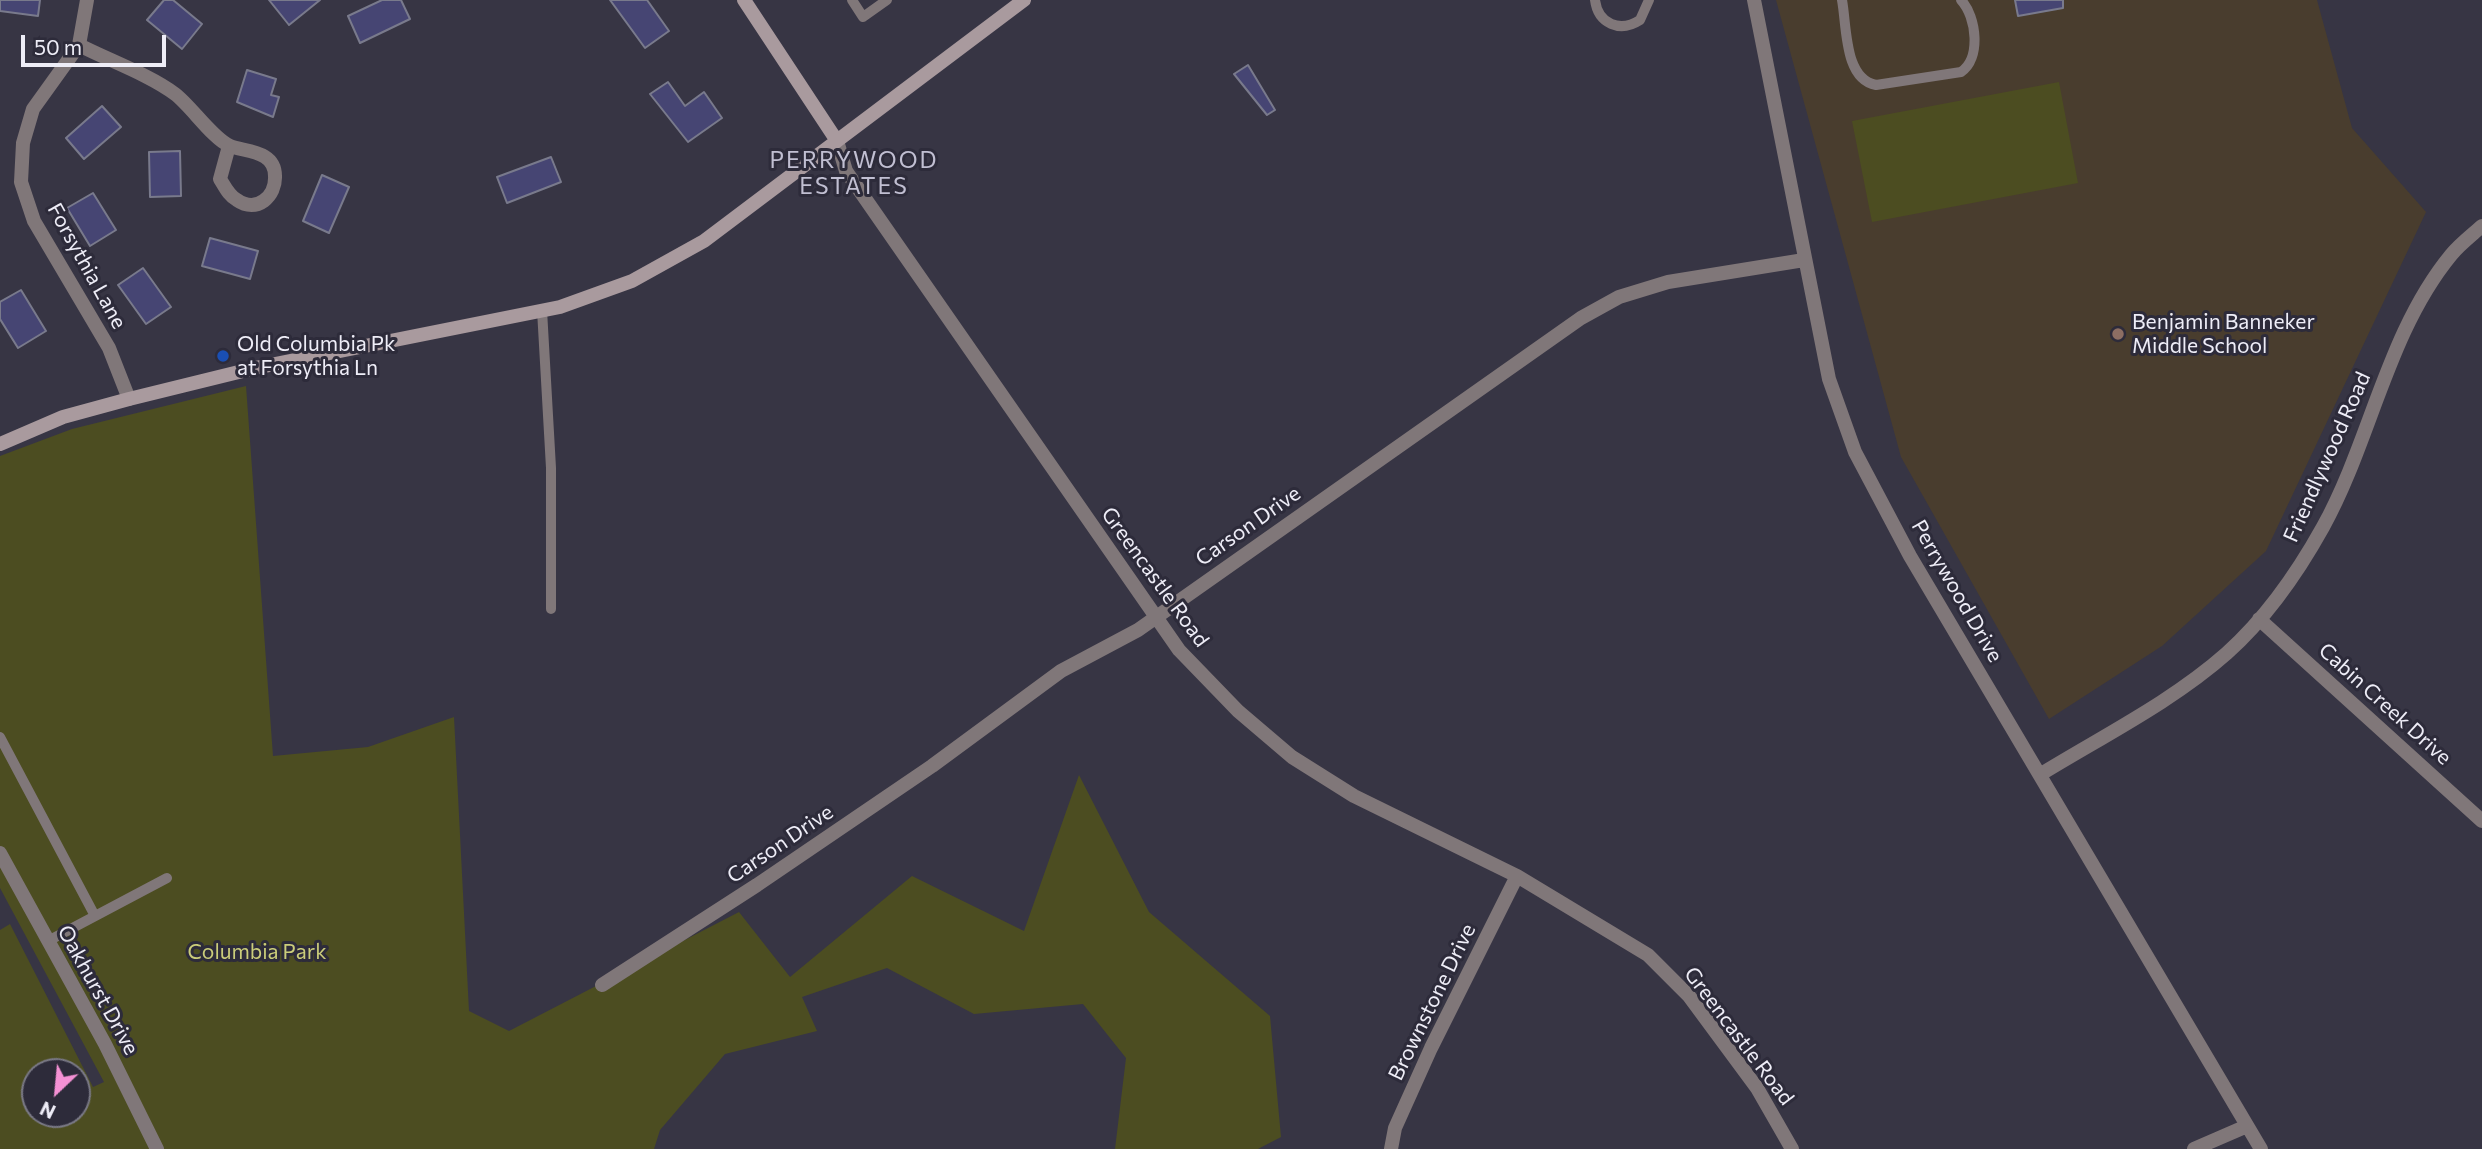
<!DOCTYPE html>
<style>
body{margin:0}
#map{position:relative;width:2482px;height:1149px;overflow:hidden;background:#373544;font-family:Commissioner,sans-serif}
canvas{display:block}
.north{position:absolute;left:21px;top:1058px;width:70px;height:70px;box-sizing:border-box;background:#2d2b3a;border:2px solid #7a7986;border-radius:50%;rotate:206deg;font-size:19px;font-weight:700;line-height:28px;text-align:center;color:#eeedf7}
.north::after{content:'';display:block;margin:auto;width:24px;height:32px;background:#f491d4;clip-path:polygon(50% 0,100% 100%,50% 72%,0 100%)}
.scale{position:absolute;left:21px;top:35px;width:145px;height:32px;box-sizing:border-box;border:4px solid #eeedf7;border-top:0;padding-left:9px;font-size:21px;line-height:24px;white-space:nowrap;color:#eeedf7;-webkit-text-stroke:5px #2d2b3a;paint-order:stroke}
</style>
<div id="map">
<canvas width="2482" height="1149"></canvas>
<div class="north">N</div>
<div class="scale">50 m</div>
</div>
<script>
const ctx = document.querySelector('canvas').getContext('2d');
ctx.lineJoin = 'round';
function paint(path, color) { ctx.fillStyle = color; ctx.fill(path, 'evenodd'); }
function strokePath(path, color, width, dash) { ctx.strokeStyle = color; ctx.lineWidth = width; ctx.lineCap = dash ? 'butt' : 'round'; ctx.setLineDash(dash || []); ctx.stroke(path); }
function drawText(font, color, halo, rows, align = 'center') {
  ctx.font = font + ' Commissioner,sans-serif'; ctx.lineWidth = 6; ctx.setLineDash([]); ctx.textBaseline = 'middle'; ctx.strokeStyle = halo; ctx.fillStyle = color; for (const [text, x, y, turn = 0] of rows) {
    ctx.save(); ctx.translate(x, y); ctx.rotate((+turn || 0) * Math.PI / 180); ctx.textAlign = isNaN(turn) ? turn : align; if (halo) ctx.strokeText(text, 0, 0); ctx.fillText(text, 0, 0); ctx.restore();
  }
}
paint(new Path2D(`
 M1776,0h541l35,128 74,84 -160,339 -104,95 -113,73 -148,-262z`), '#493d2e');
paint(new Path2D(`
 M2059,82l19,101 -206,39 -20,-101z
 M246,386l27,370 95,-9 86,-30 15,294 40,20 230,-119 51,65 122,-101 112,55 55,-156 70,137 121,104 11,121 -23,12h-143l11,-91 -43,-54 -109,10 -87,-46 -85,29 15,34 -92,23 -65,76 -6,19h-654v-219l10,-6 83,163 11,-5 -104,-194v-432l72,-27zM35,1072h42v42h-42z`), '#4c4d21');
const building = new Path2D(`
 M0,0h40l-2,16 -38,-5z
 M164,0h9l29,24 -20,25 -35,-29z
 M269,0h51l-31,25z
 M382,0h19l9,19 -50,24 -12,-27z
 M610,0h37l22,31 -24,17z
 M2015,0h48v8l-45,8z
 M1248,65l27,45 -8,5 -33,-41z
 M247,70l29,9 -5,16 8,2 -6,20 -36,-15z
 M668,82l17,24 19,-14 18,26 -34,24 -38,-48z
 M102,106l19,21 -37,32 -18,-21z
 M180,151l1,45 -31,1 -1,-45z
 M551,157l10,25 -54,21 -10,-26z
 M322,175l27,12 -20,46 -26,-12z
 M93,193l23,37 -26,16 -23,-38z
 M210,238l48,13 -8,28 -48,-13z
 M143,268l28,39 -25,17 -28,-39z
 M21,290l25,41 -28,17 -18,-29v-17z`);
paint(building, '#464573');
strokePath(building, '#797a8c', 2);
strokePath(new Path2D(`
 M852,0l11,17 24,-17
 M1595,0c3,24 25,33 45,20l9,-20
 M1842,0c5,27 2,79 34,85l85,-13c20,-13 16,-55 0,-72
 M542,310l9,158v141
 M0,737l95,179
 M48,941l119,-63`), '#807779', 10);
strokePath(new Path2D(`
 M87,0l-8,45 -46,64 -10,34 -2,39 13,39 75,127 20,51
 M1754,0l75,379 26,73 55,104 351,593
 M79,45c29,15 71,30 96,49 16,12 38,45 55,52 15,6 45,4 45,30 1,20 -18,38 -38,24 -8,-4 -12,-13 -17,-21l9,-33
 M837,141l9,30 333,479 59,61 54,46 62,39 163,80 131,79 41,41 68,92 35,61
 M2259,619l223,202
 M2041,774c62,-38 132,-73 186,-121 39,-35 71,-81 96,-126 48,-87 64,-194 128,-272 9,-11 21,-20 31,-29
 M0,853l105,191 52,105
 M602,985l155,-100 175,-119 129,-95 77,-41 443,-312 38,-21 49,-15 136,-22
 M1391,1149l4,-21 36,-80 86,-172
 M2194,1149l53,-23`), '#807779', 14);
strokePath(new Path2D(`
 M744,0l93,141
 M0,444l63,-27 66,-18 126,-31 305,-61 72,-26 72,-40 320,-241`), '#a99a9e', 14);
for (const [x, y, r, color] of [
 [2118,334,7,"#8d6e63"],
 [223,356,7,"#1a4fb4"]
]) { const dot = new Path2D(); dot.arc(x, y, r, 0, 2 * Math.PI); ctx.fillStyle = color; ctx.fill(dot); strokePath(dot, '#2d2b3a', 2.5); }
drawText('21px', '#eeedf7', '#2d2b3a', [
 ["Forsythia Lane",87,266,61],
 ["Friendlywood Road",2327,457,-66],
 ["Carson Drive",1248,526,-35],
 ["Greencastle Road",1155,577,54],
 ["Perrywood Drive",1957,591,60],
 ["Cabin Creek Drive",2385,704,42],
 ["Carson Drive",780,844,-34],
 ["Oakhurst Drive",98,990,61],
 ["Brownstone Drive",1432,1002,-64],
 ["Greencastle Road",1739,1036,53]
]);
drawText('21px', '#eeedf7', '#2d2b3a', [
 ["Benjamin Banneker",2132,322],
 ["Middle School",2132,346],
 ["Old Columbia Pk",237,344],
 ["at Forsythia Ln",237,368]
], 'left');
drawText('21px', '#cbcd7a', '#2d2b3a', [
 ["Columbia Park",257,952]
]);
ctx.letterSpacing = '2px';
drawText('23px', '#c1bfd2', '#2d2b3a', [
 ["PERRYWOOD",854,160],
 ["ESTATES",854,186]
]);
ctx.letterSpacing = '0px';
</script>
